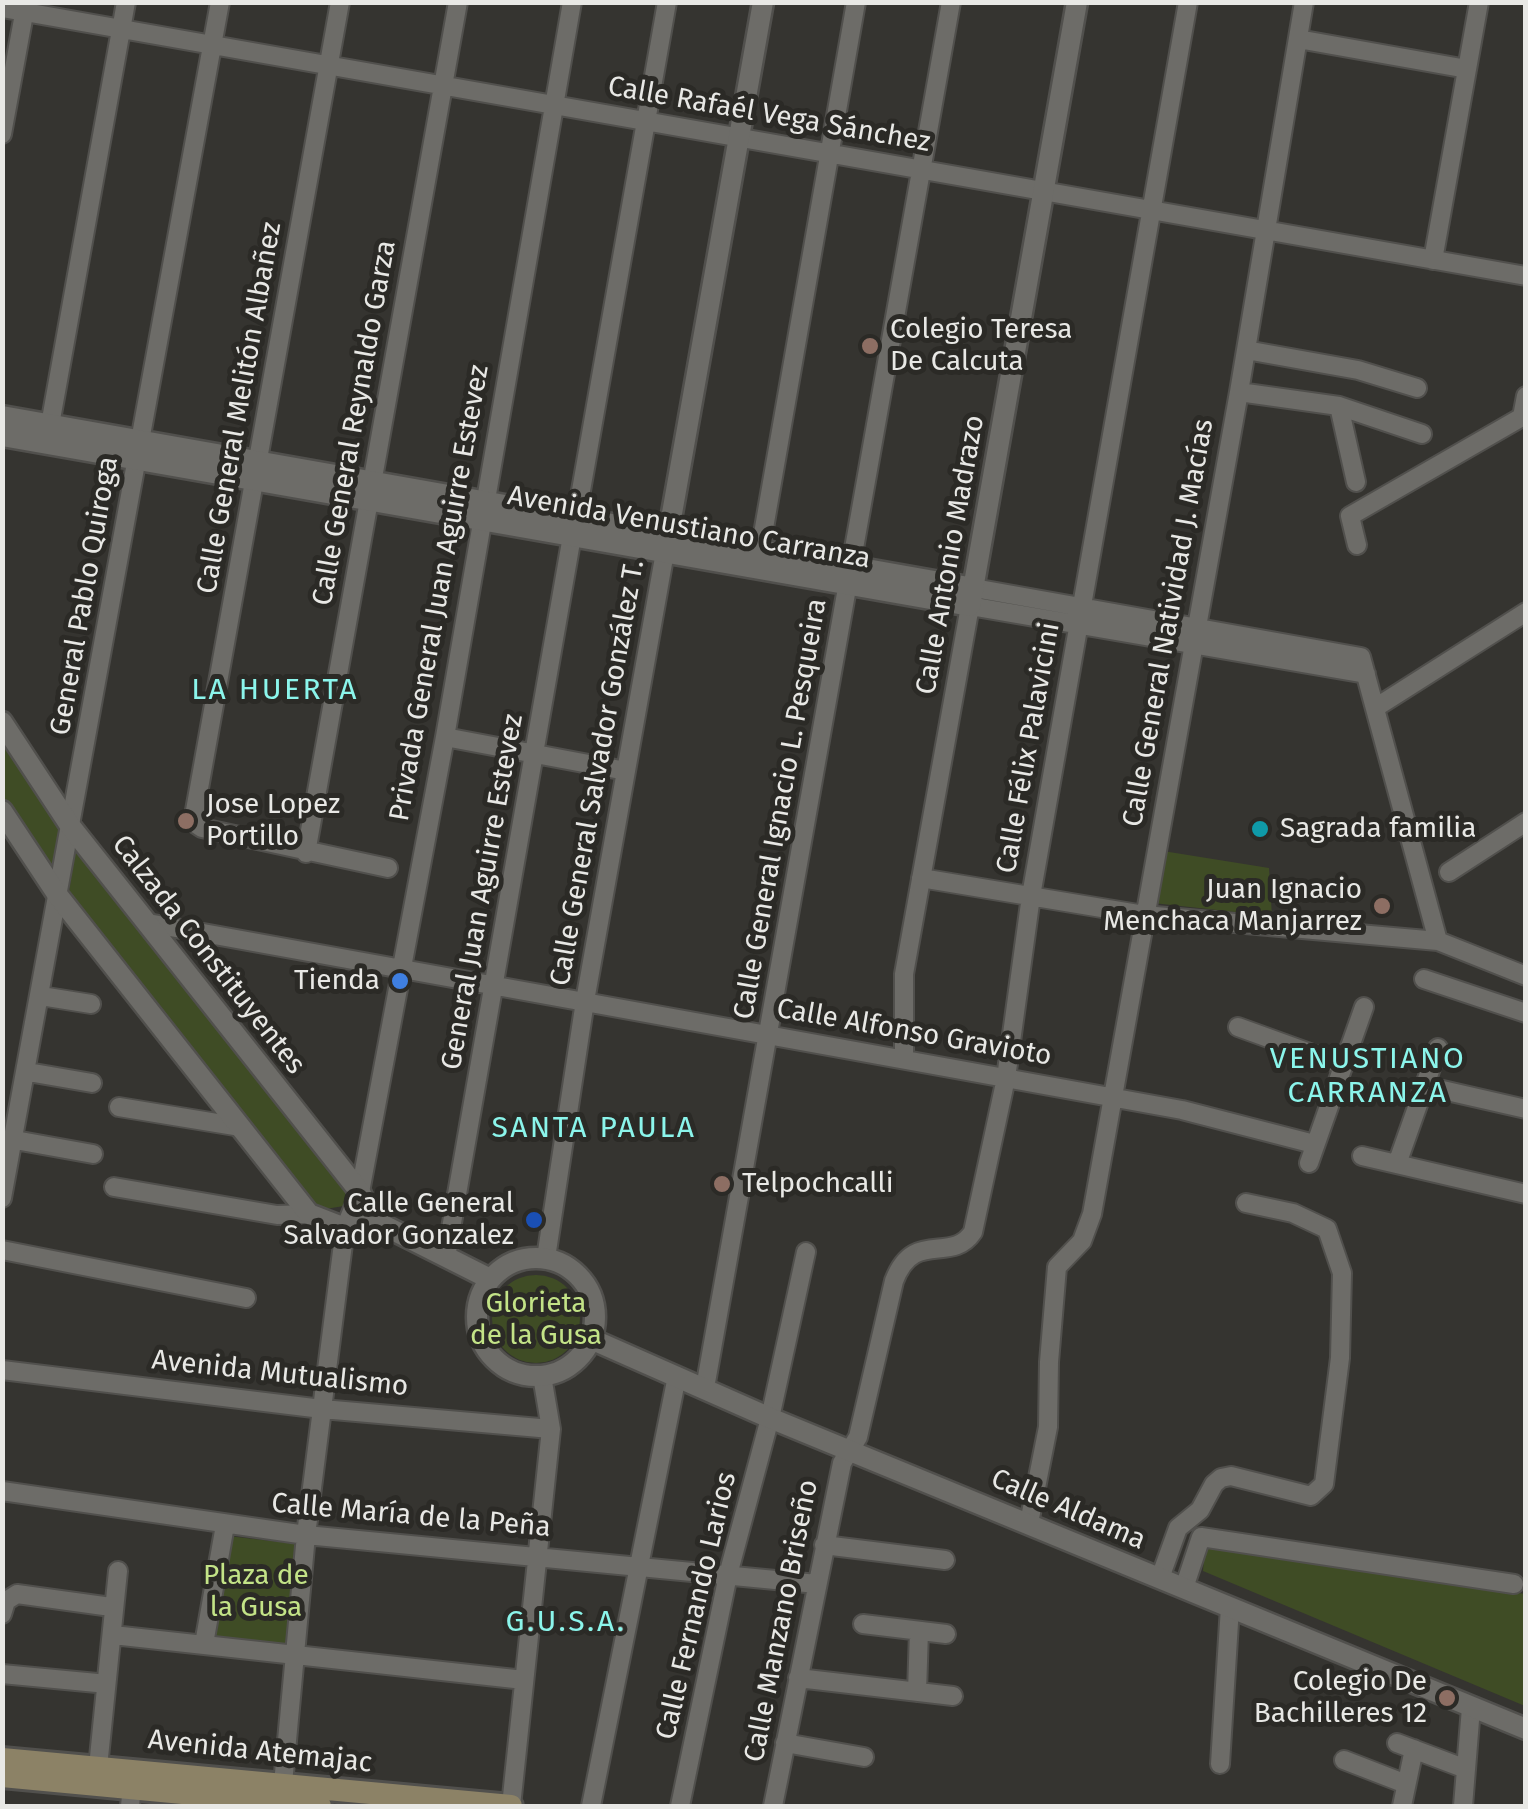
<!DOCTYPE html>
<meta charset="utf-8">
<style>
body{margin:0}
#map{position:relative;width:1528px;height:1809px;overflow:hidden;background:#353430;font-family:"Fira Sans",sans-serif}
canvas{display:block}
.frame{position:absolute;inset:0;border:5px solid #e8e8e5;pointer-events:none}
</style>
<div id="map">
<canvas width="1528" height="1809"></canvas>
<div class="frame"></div>
</div>
<script>
const ctx = document.querySelector('canvas').getContext('2d');
ctx.lineJoin = 'round';
function paint(path, color) { ctx.fillStyle = color; ctx.fill(path, 'evenodd'); }
function strokePath(path, color, width, dash) { ctx.strokeStyle = color; ctx.lineWidth = width; ctx.lineCap = dash ? 'butt' : 'round'; ctx.setLineDash(dash || []); ctx.stroke(path); }
function drawText(font, color, halo, rows, align = 'center') {
  ctx.font = font + ' "Fira Sans",sans-serif'; ctx.lineWidth = 10; ctx.setLineDash([]); ctx.textBaseline = 'middle'; ctx.strokeStyle = halo; ctx.fillStyle = color; for (const [text, x, y, turn = 0] of rows) {
    ctx.save(); ctx.translate(x, y); ctx.rotate((+turn || 0) * Math.PI / 180); ctx.textAlign = isNaN(turn) ? turn : align; if (halo) ctx.strokeText(text, 0, 0); ctx.fillText(text, 0, 0); ctx.restore();
  }
}
paint(new Path2D(`
 M2,735l58,89 -9,49 -48,-76z
 M76,848l271,335 -3,23 -25,4 -251,-312z
 M1163,851l106,17 3,48 -119,-13z
 M492 1319a44 44 0 1 1 88 0a44 44 0 1 1-88 0Z
 M228,1536l69,8 -11,103 -70,-7z
 M1205,1545l320,49v112l-322,-135z`), '#3f4c25');
const minor = new Path2D(`
 M340,2l-146,814 2,8 6,4 186,40
 M2,8l1524,268
 M1298,39l169,30
 M2,134l24,-131
 M1433,260l46,-258
 M1246,350l112,20 59,18
 M1239,392l100,14 83,28
 M1339,406l17,76
 M50,425l76,-423
 M576,519l91,-517
 M1357,545l-7,-29 172,-99 4,-21
 M760,551l96,-549
 M974,588l387,69 77,284
 M1375,708l151,-96
 M445,737l181,34
 M306,853l152,-851
 M1449,872l77,-50
 M921,878l223,37 294,26 88,35
 M148,923l1034,187 132,34
 M1424,979l102,34
 M41,996l50,8
 M1238,1027l105,38
 M904,1059v-85l66,-368 396,68
 M28,1072l64,11
 M1425,1086l101,23
 M119,1107l122,20
 M15,1140l78,14
 M1362,1156l164,38
 M1309,1163l55,-156
 M1397,1164l41,-116
 M114,1187l163,28 32,-1
 M2,1198l218,-1196
 M2,1250l244,48
 M446,1257l126,-721
 M546,1258l39,-257 80,-449
 M2,1370l320,39 229,20
 M705,1388l246,-1386
 M2,1491l304,44 511,49
 M1029,1523l19,-96 1,-65 8,-95 25,-26 10,-27 147,-822 65,-390
 M824,1545l121,15
 M1160,1578l18,-50 22,-18 14,-26 7,-6 10,-2 80,20 13,-12 16,-126 2,-85 -15,-44 -34,-16 -47,-10
 M1184,1588l17,-51 313,47
 M2,1614l4,-13 11,-7 87,12
 M863,1624l83,10
 M113,1635l411,45
 M204,1644l21,-119
 M2,1674l95,9
 M798,1678l155,18
 M917,1692l2,-61
 M785,1743l79,14
 M1397,1743l69,26
 M1344,1760l62,24
 M1220,1764l10,-157
 M98,1767l20,-196
 M283,1784l23,-249 39,-307 15,-36 85,-455 127,-735
 M130,1806l3,-31
 M511,1806l40,-377 -9,-53
 M591,1806l86,-430
 M680,1806l48,-231 42,-157 36,-166
 M773,1806l69,-343 16,-26 36,-156c20,-53 57,-16 79,-49l33,-154 25,-182 157,-894
 M1402,1806l12,-57
 M1463,1806l8,-98`);
const tertiary = new Path2D(`
 M2,416l972,172
 M2,436l968,170 107,-604
 M666,547l97,-545
 M2,722l69,105 289,365 13,28 117,59
 M2,811l57,86 250,317 36,14 28,-8
 M477 1317a59 59 0 1 1 118 0a59 59 0 1 1-118 0Z
 M591,1339l179,79 756,311`);
const secondary = new Path2D(`
 M2,1759l509,47
 M2,1776l318,30`);
strokePath(minor, '#51504d', 22);
strokePath(tertiary, '#51504d', 25);
strokePath(secondary, '#51504d', 28);
strokePath(minor, '#6d6c68', 18);
strokePath(tertiary, '#6d6c68', 20);
strokePath(secondary, '#8c8266', 22);
for (const [x, y, r, color] of [
 [870,346,10,"#8d6e63"],
 [186,821,10,"#8d6e63"],
 [1260,829,10,"#0f9aa8"],
 [1382,906,10,"#8d6e63"],
 [400,981,10,"#3f7fe0"],
 [722,1184,10,"#8d6e63"],
 [534,1220,10,"#1a4fb4"],
 [1447,1698,10,"#8d6e63"]
]) { const dot = new Path2D(); dot.arc(x, y, r, 0, 2 * Math.PI); ctx.fillStyle = color; ctx.fill(dot); strokePath(dot, '#2b2a26', 4); }
drawText('28px', '#e8e8e5', '#2b2a26', [
 ["Calle Rafaél Vega Sánchez",769,115,10],
 ["Calle General Melitón Albañez",240,408,-80],
 ["Calle General Reynaldo Garza",355,423,-80],
 ["Avenida Venustiano Carranza",689,528,10],
 ["Calle Antonio Madrazo",951,555,-80],
 ["Privada General Juan Aguirre Estevez",440,593,-80],
 ["General Pablo Quiroga",85,596,-80],
 ["Calle General Natividad J. Macías",1169,623,-80],
 ["Calle Félix Palavicini",1029,748,-80],
 ["Calle General Salvador González T.",598,773,-80],
 ["Calle General Ignacio L. Pesqueira",781,809,-80],
 ["General Juan Aguirre Estevez",483,892,-80],
 ["Calzada Constituyentes",208,955,52],
 ["Calle Alfonso Gravioto",914,1033,10],
 ["Avenida Mutualismo",280,1374,6],
 ["Calle Aldama",1068,1510,23],
 ["Calle María de la Peña",411,1516,5],
 ["Calle Fernando Larios",697,1606,-77],
 ["Calle Manzano Briseño",782,1621,-79],
 ["Avenida Atemajac",260,1752,6]
]);
drawText('28px', '#e8e8e5', '#2b2a26', [
 ["Colegio Teresa",890,330],
 ["De Calcuta",890,362],
 ["Jose Lopez",206,805],
 ["Portillo",206,837],
 ["Sagrada familia",1280,829],
 ["Juan Ignacio",1362,890,"right"],
 ["Menchaca Manjarrez",1362,922,"right"],
 ["Tienda",380,981,"right"],
 ["Telpochcalli",742,1184],
 ["Calle General",514,1204,"right"],
 ["Salvador Gonzalez",514,1236,"right"],
 ["Colegio De",1427,1682,"right"],
 ["Bachilleres 12",1427,1714,"right"]
], 'left');
drawText('28px', '#c3e387', '#2b2a26', [
 ["Glorieta",536,1304],
 ["de la Gusa",536,1336],
 ["Plaza de",256,1576],
 ["la Gusa",256,1608]
]);
ctx.letterSpacing = '2.5px';
drawText('30px', '#8bf5eb', '#2b2a26', [
 ["LA HUERTA",275,691],
 ["VENUSTIANO",1368,1060],
 ["CARRANZA",1368,1094],
 ["SANTA PAULA",594,1129],
 ["G.U.S.A.",566,1623]
]);
ctx.letterSpacing = '0px';
</script>
